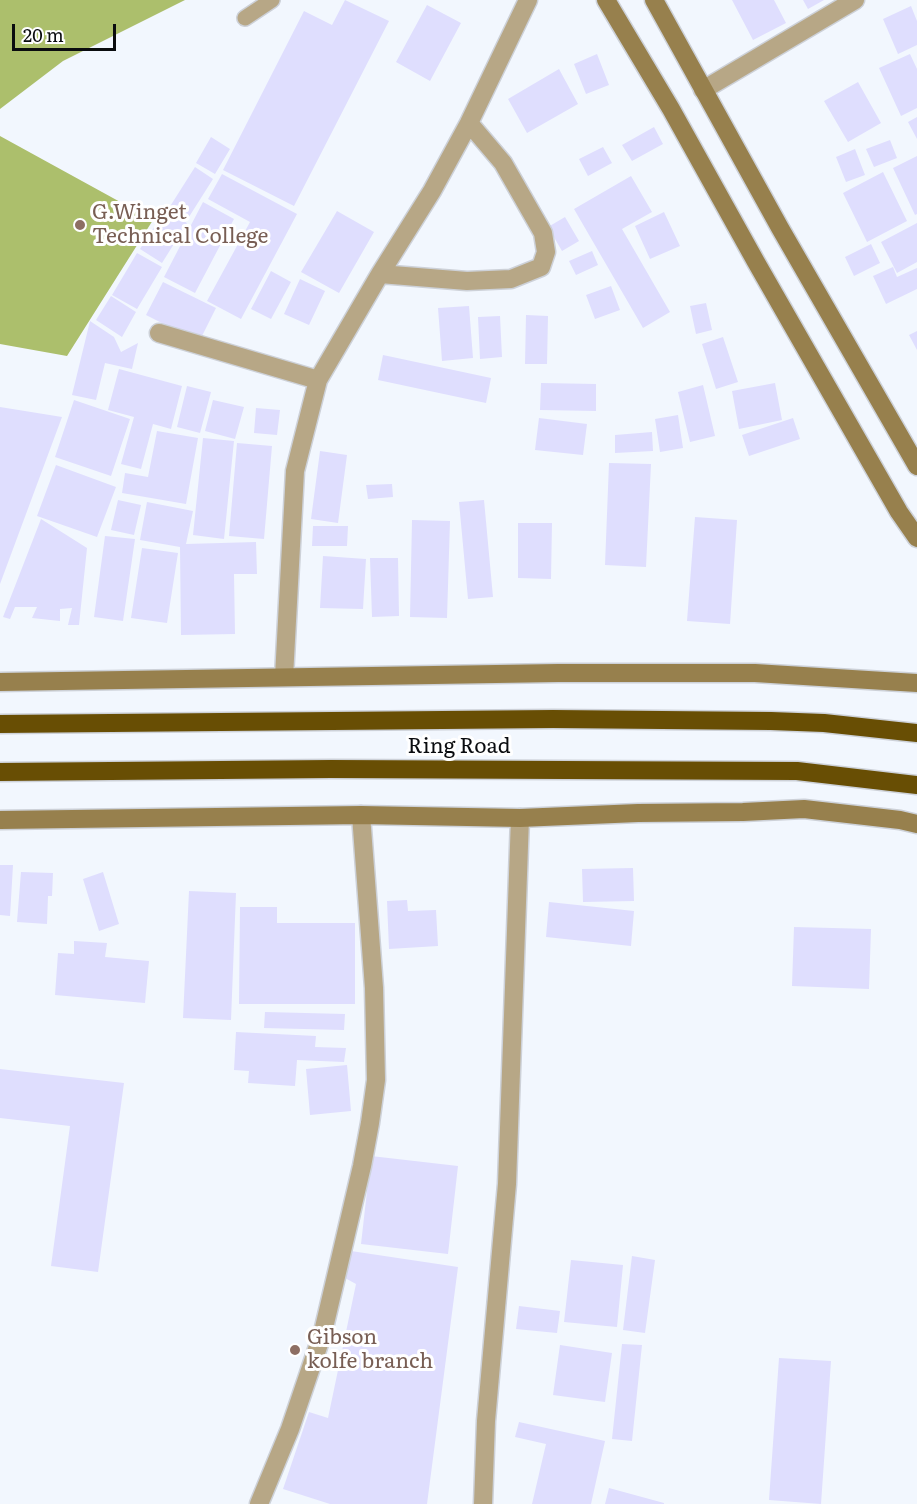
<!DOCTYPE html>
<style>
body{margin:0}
#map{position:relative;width:917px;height:1504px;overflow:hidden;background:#f2f7fe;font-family:Literata,serif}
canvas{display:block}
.scale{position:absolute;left:12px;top:24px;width:104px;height:27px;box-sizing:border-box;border:3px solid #0a0c0f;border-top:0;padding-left:8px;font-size:18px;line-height:21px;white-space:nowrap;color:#0a0c0f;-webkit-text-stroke:4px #fff;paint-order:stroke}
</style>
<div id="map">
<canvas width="917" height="1504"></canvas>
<div class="scale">20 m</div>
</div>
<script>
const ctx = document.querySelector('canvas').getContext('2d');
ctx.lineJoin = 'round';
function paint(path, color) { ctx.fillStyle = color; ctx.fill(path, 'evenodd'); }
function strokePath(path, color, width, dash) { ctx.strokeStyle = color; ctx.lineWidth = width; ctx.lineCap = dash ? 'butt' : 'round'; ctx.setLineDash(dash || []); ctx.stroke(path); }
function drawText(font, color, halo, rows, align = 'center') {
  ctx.font = font + ' Literata,serif'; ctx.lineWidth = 6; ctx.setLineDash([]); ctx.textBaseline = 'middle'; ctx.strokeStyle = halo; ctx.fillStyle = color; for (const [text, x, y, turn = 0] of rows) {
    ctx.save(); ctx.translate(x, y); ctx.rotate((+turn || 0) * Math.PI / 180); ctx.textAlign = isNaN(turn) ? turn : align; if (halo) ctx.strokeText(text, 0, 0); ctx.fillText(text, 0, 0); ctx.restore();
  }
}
paint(new Path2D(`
 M0,0h185l-122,61 -63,48z
 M0,136l153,84 -86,136 -67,-12z`), '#acbf6c');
paint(new Path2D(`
 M345,0l44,21 -95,185 -71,-36 81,-159 28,14z
 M732,0h42l12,23 -33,17z
 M803,0h21l-16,9z
 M427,5l34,18 -31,58 -34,-19z
 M911,6l6,15v24l-19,9 -15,-35z
 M597,54l12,31 -23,9 -12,-30z
 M910,54l7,15v39l-16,8 -22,-48z
 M559,69l19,35 -51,29 -19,-34z
 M858,82l23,41 -33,19 -24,-41z
 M917,117v22l-9,-17z
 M654,127l9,17 -31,17 -10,-16z
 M211,137l19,12 -15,25 -19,-11z
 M890,140l7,18 -23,9 -8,-18z
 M603,147l9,16 -24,13 -9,-17z
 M855,149l10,26 -19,7 -10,-25z
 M917,156v58l-2,1 -22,-47z
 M195,167l18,12 -26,41 -18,-12z
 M883,172l24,49 -40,21 -24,-49z
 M222,174l75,40 -56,105 -34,-18 43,-79 -42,-23z
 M631,176l21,36 -30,17 48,83 -27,16 -69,-119z
 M203,202l31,17 -39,74 -31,-16z
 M165,210l22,13 -25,40 -22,-14z
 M337,211l37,21 -35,61 -38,-21z
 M664,212l16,34 -30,13 -15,-33z
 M565,217l14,24 -17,10 -14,-24z
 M917,223v39l-20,11 -16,-31z
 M871,244l9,19 -26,13 -9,-19z
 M592,251l6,14 -22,10 -7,-14z
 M137,253l25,14 -25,42 -25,-14z
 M893,267l4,10 20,-9v21l-31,15 -13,-28z
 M271,271l20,11 -20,37 -20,-10z
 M300,279l25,12 -16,34 -25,-11z
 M163,282l53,26 -17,34 -53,-27z
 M611,286l9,24 -25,9 -9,-24z
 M111,296l25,16 -14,25 -26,-17z
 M706,303l6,27 -16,4 -6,-28z
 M469,306l4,52 -31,3 -4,-53z
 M526,315l22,1 -1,48h-22z
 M500,316l2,41 -22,2 -2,-42z
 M90,321l24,16 7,15 17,-9 -6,26 -27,-6 -9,37 -24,-5z
 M917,331v19l-8,-15z
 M723,337l15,45 -22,7 -14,-45z
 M383,355l108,23 -5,25 -108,-23z
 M119,369l63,17 -11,43 -18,-5 -12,45 -20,-5 13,-47 -26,-7z
 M541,383l55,1v27l-56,-1z
 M775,383l7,37 -43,9 -7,-38z
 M703,385l12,51 -25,6 -12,-50z
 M187,386l24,6 -11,41 -23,-6z
 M74,400l56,19 -19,57 -56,-19z
 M213,400l31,7 -9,32 -30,-8z
 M0,407l62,10 -62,167z
 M256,408l24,2 -3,25 -23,-2z
 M678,415l5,33 -23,4 -5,-33z
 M539,418l48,6 -4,31 -48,-5z
 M793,418l7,21 -51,17 -7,-21z
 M157,431l41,7 -12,66 -64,-11 3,-20 23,4z
 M652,432l1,19 -38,2v-18z
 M203,438l31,3 -10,98 -31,-4z
 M237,443l35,3 -8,93 -35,-3z
 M320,451l27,4 -9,68 -27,-4z
 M609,463l42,1 -5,103 -41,-2z
 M56,465l60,22 -19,50 -60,-21z
 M392,484l1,13 -25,2 -2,-14z
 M118,500l23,5 -7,30 -23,-5z
 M484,500l9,97 -25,2 -9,-97z
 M147,502l46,9 -7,33 70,-2 1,32h-23l1,60 -54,1 -1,-88 -40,-7z
 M695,517l42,3 -7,104 -43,-3z
 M41,519l46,29 -8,77h-11l4,-17 -12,1v12l-28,-3 5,-11h-22l-5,12 -7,-2z
 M412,520l38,1 -3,97 -37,-1z
 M518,523h34l-1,56 -33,-1z
 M313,526h35l-1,20h-35z
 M105,536l30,3 -12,82 -29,-4z
 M142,548l36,5 -11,70 -36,-5z
 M323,556l43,3 -3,50 -43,-1z
 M370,558h28l1,58 -27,1z
 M0,865h13l-3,51 -10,-1z
 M633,868l1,33 -51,1 -1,-33z
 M21,872l32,1 -1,23h-4l-1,28 -30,-2z
 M103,872l16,52 -20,7 -16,-52z
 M189,891l47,2 -5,127 -48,-2z
 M407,900l1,11 28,-1 2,36 -49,3 -2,-48z
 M549,902l85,9 -3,35 -85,-9z
 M240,907h37v16h78v81h-116z
 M794,927l77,2 -2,60 -77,-3z
 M74,941l33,2 -2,14 44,4 -4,42 -90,-8 3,-42 16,1z
 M265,1012l80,2 -1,16 -80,-2z
 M236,1032l80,4 -1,11 31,1 -2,14 -47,-2 -2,26 -47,-3 1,-12 -15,-1z
 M347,1065l4,46 -41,4 -4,-46z
 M0,1069l124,14 -26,189 -47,-6 19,-140 -70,-8z
 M371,1156l87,10 -10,88 -87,-10z
 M351,1251l107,16 -31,237h-97l-47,-15 26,-77 19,6 28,-134 -11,-6z
 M632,1256l23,4 -10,73 -22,-3z
 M571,1260l52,5 -6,62 -53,-5z
 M519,1306l41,5 -3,22 -41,-4z
 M622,1344l20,1 -10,96 -20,-2z
 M560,1345l52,8 -7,49 -52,-7z
 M779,1358l52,3 -10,143 -52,-4z
 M519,1422l86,19 -14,63h-59l14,-60 -31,-7z
 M609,1488l55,15v1h-59z`), '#dfdefe');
const lane = new Path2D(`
 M245,18l27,-18`);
const street = new Path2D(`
 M703,90l152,-90
 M380,274l87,7 44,-2 30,-12 5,-15 -3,-19 -40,-70 -34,-40
 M159,333l159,47
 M284,677l11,-206 23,-91 62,-106 52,-83 37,-68 59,-123
 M259,1504l31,-75 33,-97 39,-166 8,-43 6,-43 -2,-92 -13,-173
 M483,1504l3,-83 21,-237 13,-366`);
const secondary = new Path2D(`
 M606,0l65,109 85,153 143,250 18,26
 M654,0l126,228 137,238
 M0,682l558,-9h197l162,10
 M0,820l361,-5 159,3 118,-5 105,-1 61,-3 96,11 17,4`);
const highway = new Path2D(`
 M0,724l553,-5 218,2 53,2 93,10
 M0,772l331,-3 466,2 120,14`);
strokePath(lane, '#cdd1d8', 18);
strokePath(street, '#cdd1d8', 21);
strokePath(secondary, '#cdd1d8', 21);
strokePath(highway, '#cdd1d8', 21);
strokePath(lane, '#b7a786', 15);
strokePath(street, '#b7a786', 18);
strokePath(secondary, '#97804d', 18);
strokePath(highway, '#684e04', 18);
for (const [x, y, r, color] of [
 [80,225,6,"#8d6e63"],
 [295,1350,6,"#8d6e63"]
]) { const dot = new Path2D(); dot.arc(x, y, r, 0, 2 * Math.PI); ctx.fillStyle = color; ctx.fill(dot); strokePath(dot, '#fff', 2); }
drawText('21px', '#785e54', '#fff', [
 ["G.Winget",92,213],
 ["Technical College",92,237],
 ["Gibson",307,1338],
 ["kolfe branch",307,1362]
], 'left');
drawText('21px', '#0a0c0f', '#fff', [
 ["Ring Road",459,747]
]);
</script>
